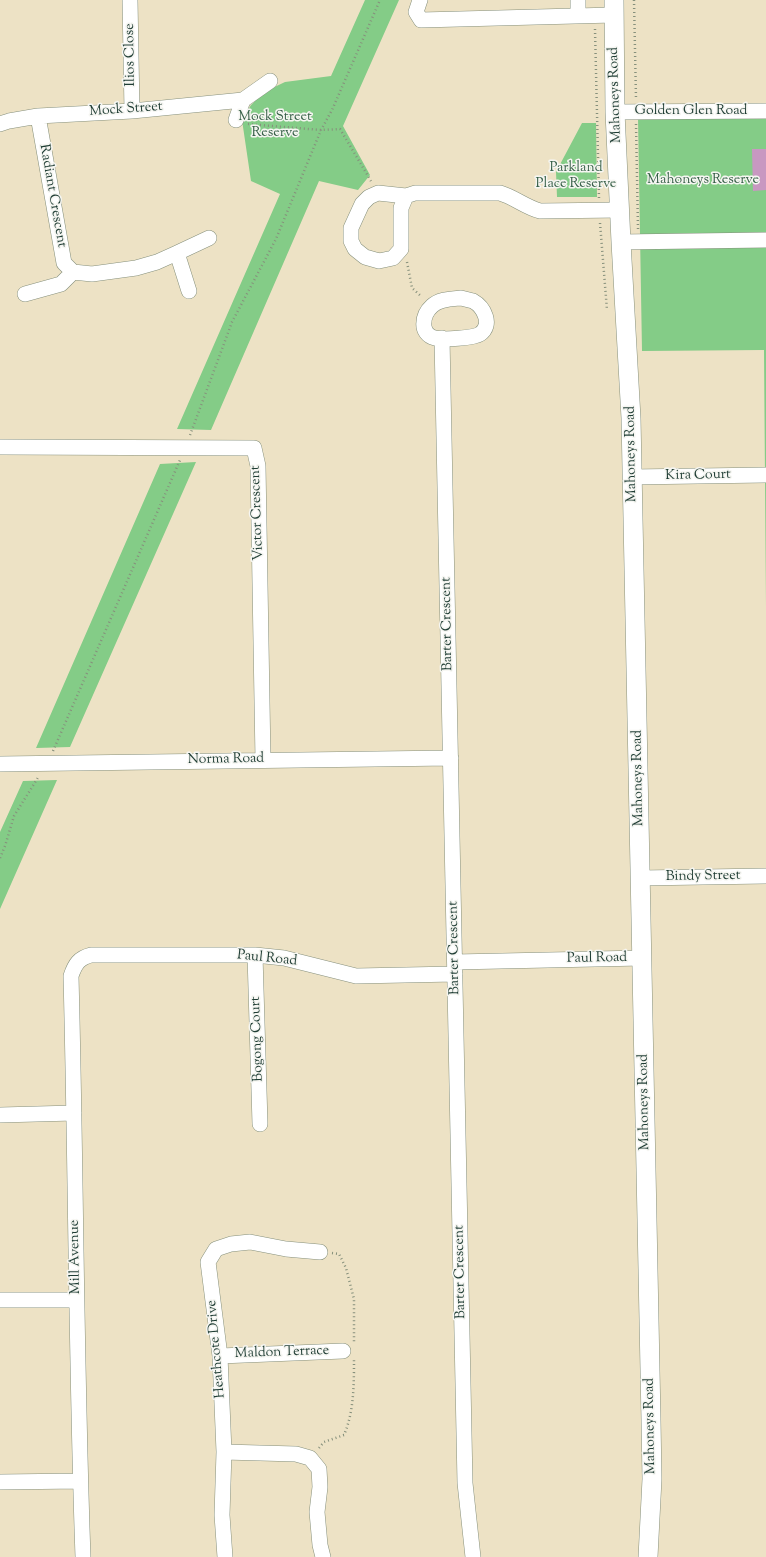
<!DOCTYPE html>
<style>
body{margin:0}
canvas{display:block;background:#ede2c5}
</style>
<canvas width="766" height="1557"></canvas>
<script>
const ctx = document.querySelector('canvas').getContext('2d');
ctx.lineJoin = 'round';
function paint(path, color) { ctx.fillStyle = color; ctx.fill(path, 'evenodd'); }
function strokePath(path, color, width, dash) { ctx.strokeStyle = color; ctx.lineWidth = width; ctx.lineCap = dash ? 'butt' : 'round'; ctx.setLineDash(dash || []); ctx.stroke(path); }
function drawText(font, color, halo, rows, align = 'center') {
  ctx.font = font + ' "Sorts Mill Goudy",serif'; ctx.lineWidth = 3; ctx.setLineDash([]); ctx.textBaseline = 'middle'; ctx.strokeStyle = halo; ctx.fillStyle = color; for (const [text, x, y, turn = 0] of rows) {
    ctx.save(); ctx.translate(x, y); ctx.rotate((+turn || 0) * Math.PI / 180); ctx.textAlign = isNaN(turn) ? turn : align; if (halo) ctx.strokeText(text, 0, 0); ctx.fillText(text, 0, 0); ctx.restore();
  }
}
paint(new Path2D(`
 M365,0h34l-56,126 27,49 -12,15 -39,-9 -108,249 -34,-1 103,-235 -29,-13 -9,-61 9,-15 13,-13 21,-10 46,-6z
 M766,117v490l-2,-257 -122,1 -4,-233z
 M582,123h14l1,74h-40l-1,-25z
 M196,462l-126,285 -34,1 124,-284z
 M57,780l-57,129v-77l23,-51z`), '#84cc87');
paint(new Path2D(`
 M752,149h14v41l-13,1z`), '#c898c1');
const minor = new Path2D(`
 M130,0l2,111
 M420,0l-4,12 5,8 193,-5
 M578,0v15
 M615,112l151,-1
 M38,116l26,147 9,9 19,2 44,-6 21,-6 20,-9
 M236,120l7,-20 27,-19
 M0,124l9,-3 29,-5 94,-5 111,-11
 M406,196l-5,12v41l-8,9 -14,3 -14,-4 -10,-8 -4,-8v-13l11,-24 7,-7 9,-4 28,3 9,-3h85c14,4 25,14 40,18l80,-1
 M621,242l145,-2
 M189,291l-12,-38 32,-15
 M25,294l36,-10 12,-12
 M461,298c4,1 8,2 12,3 11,6 20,24 7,33 -6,4 -37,6 -45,4 -16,-4 -13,-23 -3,-32 7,-7 19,-7 29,-8z
 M442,338l23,1145 8,74
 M0,447l254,1 4,18 5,294
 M632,477l134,-2
 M0,764l451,-6
 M641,878l125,-2
 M255,955l5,169
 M455,962l187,-4
 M0,1115l74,-2
 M0,1300h76
 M220,1356l123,-5
 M224,1452l72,2 14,4 9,11 1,18 -3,25 3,33 3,12
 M0,1482l80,-1
 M83,1557c-7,-194 -7,-388 -12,-581 4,-12 8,-18 20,-21h164l29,3 72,18 99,-2
 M225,1557l-3,-42 2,-63 -4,-96 -12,-94 8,-13 15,-5 19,-2 36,7 34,3`);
const major = new Path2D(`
 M614,0l1,112 6,130 10,176 20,1002 1,59 -4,78`);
strokePath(minor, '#86907c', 16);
strokePath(major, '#86907c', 20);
strokePath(new Path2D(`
 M634,0l2,99
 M595,29l4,169
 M248,124l73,6 19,-1 31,52
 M636,124l2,105
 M600,223l7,87
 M407,262l5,26 10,9
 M190,435l42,-113 44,-83 45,-109 11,-20 48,-110
 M53,751l127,-291
 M0,858l5,-12 9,-30 25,-40
 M332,1253l7,1 7,14 8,31v43
 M319,1448l5,-6 20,-7c10,-23 10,-51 10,-76`), '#86907c', 2.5, [1, 3]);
strokePath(minor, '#fff', 15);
strokePath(major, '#fff', 19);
drawText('14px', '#1f3d34', '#f6f6f2', [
 ["Ilios Close",131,55,-91],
 ["Mahoneys Road",616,95,-92],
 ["Mock Street",126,110,-4],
 ["Golden Glen Road",691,112],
 ["Radiant Crescent",52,196,80],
 ["Mahoneys Road",632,454,-91],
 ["Kira Court",698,476,-1],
 ["Victor Crescent",258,513,-92],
 ["Barter Crescent",448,624,-91],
 ["Norma Road",226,760,-1],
 ["Mahoneys Road",639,778,-91],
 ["Bindy Street",703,877,-1],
 ["Barter Crescent",455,948,-91],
 ["Paul Road",267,959,6],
 ["Paul Road",597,959,-1],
 ["Bogong Court",258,1039,-92],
 ["Mahoneys Road",645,1102,-91],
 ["Mill Avenue",76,1257,-91],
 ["Barter Crescent",461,1272,-91],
 ["Heathcote Drive",217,1349,-95],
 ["Maldon Terrace",282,1353,-2],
 ["Mahoneys Road",651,1426,-91]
]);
drawText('14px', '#386149', '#f6f6f2', [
 ["Mock Street",275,118],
 ["Reserve",275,134],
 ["Parkland",576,169],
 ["Place Reserve",576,185],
 ["Mahoneys Reserve",703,181]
]);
</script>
